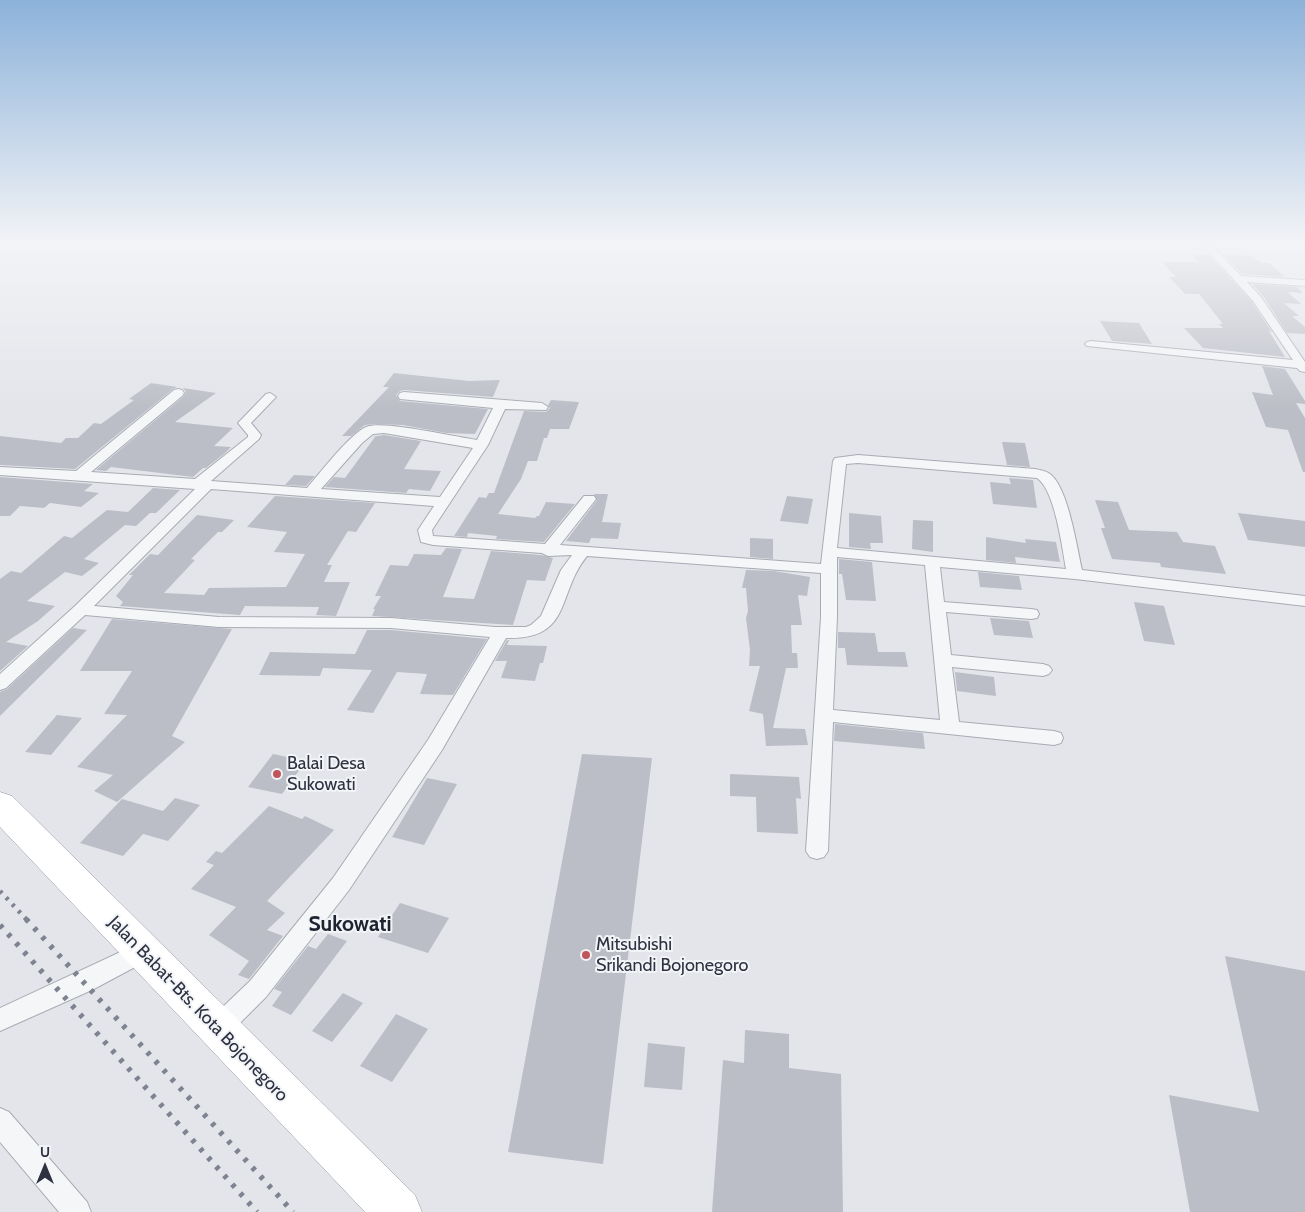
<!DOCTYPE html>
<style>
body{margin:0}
#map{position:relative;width:1305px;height:1212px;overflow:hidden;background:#e3e5ea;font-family:Cabin,sans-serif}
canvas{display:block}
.north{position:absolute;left:20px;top:1142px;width:50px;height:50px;-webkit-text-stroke:4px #f2f4f7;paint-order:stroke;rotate:0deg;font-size:14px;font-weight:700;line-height:20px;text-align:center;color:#2d3140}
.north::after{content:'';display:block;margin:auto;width:18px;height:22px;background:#2d3140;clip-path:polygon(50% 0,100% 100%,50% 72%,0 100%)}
</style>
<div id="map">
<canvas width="1305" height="1212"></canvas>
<div class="north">U</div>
</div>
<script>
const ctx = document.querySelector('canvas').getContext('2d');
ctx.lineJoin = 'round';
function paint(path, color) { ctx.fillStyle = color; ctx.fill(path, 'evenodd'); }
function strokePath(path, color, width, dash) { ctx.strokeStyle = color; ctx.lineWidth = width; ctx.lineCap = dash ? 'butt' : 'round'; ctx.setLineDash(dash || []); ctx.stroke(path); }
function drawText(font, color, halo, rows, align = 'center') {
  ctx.font = font + ' Cabin,sans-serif'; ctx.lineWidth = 4; ctx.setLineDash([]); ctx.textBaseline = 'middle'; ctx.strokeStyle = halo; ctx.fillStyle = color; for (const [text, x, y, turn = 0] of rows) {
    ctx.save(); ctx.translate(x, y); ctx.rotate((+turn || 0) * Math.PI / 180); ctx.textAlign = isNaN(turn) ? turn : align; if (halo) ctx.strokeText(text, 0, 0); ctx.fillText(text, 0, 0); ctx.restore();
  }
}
paint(new Path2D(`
 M1192,255h17l43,47 20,30 -3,-1 16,26 -82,-9 -19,-20h39l-4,-4h4l-24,-30h-14l-16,-17h7l-14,-15h36z
 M1224,255l29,1 8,7h8l16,14 -43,-3z
 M1252,284l45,3 6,6 -15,-1 13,12 -17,-1 15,13h-7l13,11v7l-18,-1 -24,-37z
 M1100,321l39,2 13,21 -40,-3z
 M1262,366l23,3 20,32v3l-9,-1 9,15v54h-2l-15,-42 -22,-3 -14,-35 21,3z
 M394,373l75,8 31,-1 -7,17 -89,-7 -4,1 -4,4 4,6 88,8 -13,25 -29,-1 -43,-8 -28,-1 -10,1 -14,11h-9l47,-49h-6z
 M151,383l26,4 -4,2 -98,80 -75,-4v-29l61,7 5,-5h12l16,-15 7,1 33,-24 -5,-1z
 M183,388l33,5 -41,29 58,6 -19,18 17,1 -6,6 -19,15h-3l-10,9 -82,-10 -5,4 -10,-1 87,-73 3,-5z
 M551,400l28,2 -10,27h-19l-3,9h-3l-7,23h-9l-7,18 -23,35 37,4 2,-2h2l7,-14 29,2 -31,38 -48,-3 1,-3 -29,-3 -1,4 -13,-1 25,-39 7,1 3,-5h5l30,-82 22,1 4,-4 -2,-3z
 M384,435l37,6 -17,28 37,2 -11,20 -21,-2 -3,4 -81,-6 9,-10 11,1 30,-41h-3z
 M1002,442l23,1 5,24 -23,-2z
 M294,475l21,1 -9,10 -21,-1z
 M0,477l93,7 -9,7 15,2 -18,14 -31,-4 -6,5 -24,-2 -10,10h-10z
 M1009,478l24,2 4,28 -44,-4 -3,-22 21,2z
 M153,488l27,2 -24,23h-6l-14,13 -11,-1 -41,34 15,4 -17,13 -17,-4 -38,29 28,5 -17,15 -32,21 22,4 -28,25v-92l11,-8 10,2 43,-37 8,2 35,-28 21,2z
 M594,494h14l-6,28 19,1 -3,16 -27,-1 -2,5 -23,-2 31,-41z
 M275,496l100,7 -19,29 -8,-1 -21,34h5l-8,17h26l-14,34 -20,-1 3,-8 -74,-1 -5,9 -120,-9 3,-4 -7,-6 17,-21h-4l21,-21 8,1 39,-40 37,5 -12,12h-4l-27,27 4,1 -31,33 40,2 5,-7 77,-1 19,-33 -31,-2 13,-20 -40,-5z
 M787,496l26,3 -5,25 -28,-3z
 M1095,500l23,2 11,28 48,2 6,10 32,4 11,28 -65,-7 -1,-4 -48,-4 -11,-31h4z
 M849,513l32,3 2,27h-13l1,6 -22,-2z
 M1238,513l67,8v26l-57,-7z
 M913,520l20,1v31l-21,-3z
 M986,537l40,6 -1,-4 31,3 4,20 -45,-5 1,6 -30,-3z
 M750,538l23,1v20l-23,-2z
 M446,548l16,1 -19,48 31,2 17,-48 50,4 12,3 -8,23 -18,-1 -14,45 -141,-9 3,-7h-2l8,-13h-6l15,-31 18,1 6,-12 27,1z
 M839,559l33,3 4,39 -30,-1 -4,-26h-3z
 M746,570l28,1 36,6 -3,19 -9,-1 4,30h-11l1,28h5l1,15h-12l-13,60 32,1 3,16 -42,1 -3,-32 -14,-3 11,-45h-11l1,-16 -4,-32 2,-7 -2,-23h-4z
 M978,572l41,4 3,14 -42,-3z
 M1134,602l30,4 11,39 -31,-4z
 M990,618l39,3 4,17 -39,-3z
 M112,619l120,10 -60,107 13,6 -68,60 -23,-11 19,-16 -36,-8 50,-52 -23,-1 28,-43h-52z
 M73,628l14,2 -87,86v-24l7,-3z
 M367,630h24l96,9 -34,56 -33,-1 7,-20 -30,-2 -24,41 -26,-3 25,-40 -49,-2 -3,8 -61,-1 11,-23 85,2z
 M838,632l37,1 3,19h27l3,15 -61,-2 -2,-17h-7z
 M507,640h2l-2,5 40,1 -4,17h-3l-5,18 -34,-3 6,-17h-12z
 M955,672l39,5 2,19 -39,-5z
 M57,715l25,3 -31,37 -26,-3z
 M835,724l88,9 2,16 -91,-8z
 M273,754l33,7 -24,33 -34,-7z
 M582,754l70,4 -49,406 -95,-12z
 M730,774l69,3 2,22 -5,-1 2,36 -41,-2 -1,-35 -26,-1z
 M427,778l30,6 -33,61 -32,-8z
 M175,798l25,7 -32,36 -25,-7 -20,22 -43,-13 42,-44 41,12z
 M269,806l33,13 3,-3 29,14 -67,71 18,12 -18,17 16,6 -34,43 -11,-4 11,-14 -40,-26 27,-28 -45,-18 23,-24 -8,-3 10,-11 6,2z
 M400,903l49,15 -21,35 -50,-16z
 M328,934l19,7 -56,74 -19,-9 10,-14 -8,-3 34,-43 8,3z
 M1225,956l80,15v241h-115l-21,-117 90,17z
 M343,993l20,10 -31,39 -20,-11z
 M396,1014l32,15 -36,53 -32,-16z
 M745,1030l44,4v34l52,6 2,138h-131l11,-152 21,3z
 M648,1043l37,4 -3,43 -38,-3z`), '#bbbec6');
const street = new Path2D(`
 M1198,240h9l34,36 64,4v6l-58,-4 14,15 44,65v10l-5,-1 -3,-3 -210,-22 -2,-2 2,-2 4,-1 202,19 -40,-59z
 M178,389l4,1 2,3 -2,3 -91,76 104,7 53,-42v-2l-10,-12 28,-29 4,-1 6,4 -25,26 10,12 -2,4 -48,42 96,7c14,-16 42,-53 59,-61 17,-7 89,10 111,13l16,-32 -93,-9 -2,-3 2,-3 4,-1 138,11 6,4 -2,3 -41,-1 -17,36 -56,85 1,6 112,8 39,-48h10l2,3 -36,46 261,19 12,-103 2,-3 23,-3 177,14c5,1 11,2 15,5 18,13 27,74 32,96l223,26v10l-230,-27 -135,-12 4,35 87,7 6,1 2,4 -2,4 -6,1 -85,-7 5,43 92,9 6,2 3,4 -3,4 -6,2 -91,-9 7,55 95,9 7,2 2,5 -2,5 -7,2 -221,-23 -5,129 -4,6 -7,2 -7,-2 -4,-6 15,-234v-44l-234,-17c-31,38 -14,84 -81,82l-64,112 -93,140 -83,107 -40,40 -9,4 -9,-4 -3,-8 3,-8 42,-40 83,-103 95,-138 62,-103 -99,-9 -172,-1 -134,-12 -79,73 -6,2v-16l75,-68 120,-117 -195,-14v-8l76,4 98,-81zM384,433l89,15 -33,49 -119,-8 41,-46 11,-9zM858,463l179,15c18,12 25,69 29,91l-229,-21 9,-84zM211,489l223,17 -16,24 3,12 12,3 109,8 6,3 24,-1 -11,15 -20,46 -10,9 -5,2h-31l-104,-9 -172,-1 -125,-11zM837,557l88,8 15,155 -107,-10 4,-93z
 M142,942l8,3 4,7 -4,7 -58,31 -92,41v-23z
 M0,1108l9,4 78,90 4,10h-32l-59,-70z`);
const highway = new Path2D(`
 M0,792l12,4 403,399 7,17h-57l-365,-385z`);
strokePath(street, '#a9abb4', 2);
strokePath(highway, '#8c919f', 1);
paint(street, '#f5f6f8');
paint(highway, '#fff');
strokePath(new Path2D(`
 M0,891l27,29`), '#7e8391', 4.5, [3, 6]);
strokePath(new Path2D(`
 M26,919l267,293
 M0,925l257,287`), '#7e8391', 5.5, [4, 8]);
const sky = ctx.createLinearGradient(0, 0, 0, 410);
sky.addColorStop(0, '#8cb2da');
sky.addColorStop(0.59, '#f2f3f6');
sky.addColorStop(1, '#f2f3f600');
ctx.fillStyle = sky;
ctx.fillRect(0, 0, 1305, 410);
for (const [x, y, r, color] of [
 [277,774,5,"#c0565a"],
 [586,955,5,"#c0565a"]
]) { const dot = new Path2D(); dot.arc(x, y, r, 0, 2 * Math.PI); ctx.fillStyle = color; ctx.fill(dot); strokePath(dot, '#f2f4f7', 2); }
drawText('18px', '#2d3140', '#f2f4f7', [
 ["Balai Desa",287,764],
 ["Sukowati",287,785],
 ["Mitsubishi",596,945],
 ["Srikandi Bojonegoro",596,966]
], 'left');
drawText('18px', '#2d3140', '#f2f4f7', [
 ["Jalan Babat-Bts. Kota Bojonegoro",198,1009,46]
]);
drawText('bold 21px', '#1e2331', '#f2f4f7', [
 ["Sukowati",350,925]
]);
</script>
